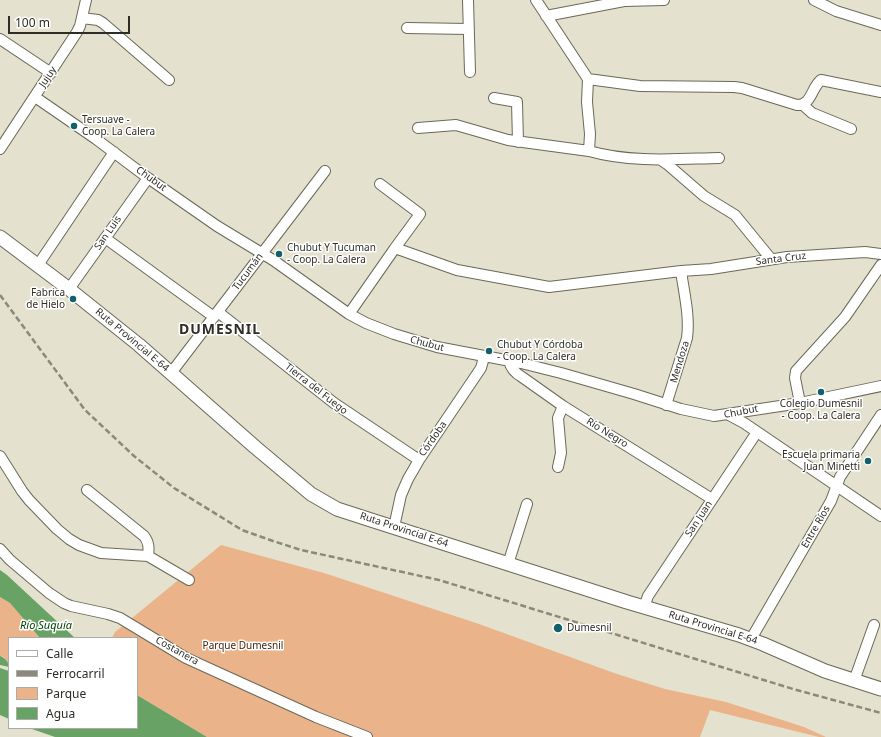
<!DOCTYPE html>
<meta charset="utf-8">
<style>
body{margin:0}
#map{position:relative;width:881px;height:737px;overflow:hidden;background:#e4e2cf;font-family:"Noto Sans",sans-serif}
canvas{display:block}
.legend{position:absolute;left:8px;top:637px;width:130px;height:92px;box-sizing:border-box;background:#fff;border:1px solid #ababa8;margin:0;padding:5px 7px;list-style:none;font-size:12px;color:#2d2c25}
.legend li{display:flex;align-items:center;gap:8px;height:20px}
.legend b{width:20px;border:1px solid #ababa8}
.scale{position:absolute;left:8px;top:16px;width:122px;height:18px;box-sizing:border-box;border:2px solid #2d2c25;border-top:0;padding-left:5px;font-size:12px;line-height:14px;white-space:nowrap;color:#2d2c25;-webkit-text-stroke:3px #fff;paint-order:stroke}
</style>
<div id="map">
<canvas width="881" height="737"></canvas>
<ul class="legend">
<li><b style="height:5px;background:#fff"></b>Calle</li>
<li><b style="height:5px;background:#8a897c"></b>Ferrocarril</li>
<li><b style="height:11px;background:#eab38a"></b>Parque</li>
<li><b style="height:11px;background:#68a365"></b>Agua</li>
</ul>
<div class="scale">100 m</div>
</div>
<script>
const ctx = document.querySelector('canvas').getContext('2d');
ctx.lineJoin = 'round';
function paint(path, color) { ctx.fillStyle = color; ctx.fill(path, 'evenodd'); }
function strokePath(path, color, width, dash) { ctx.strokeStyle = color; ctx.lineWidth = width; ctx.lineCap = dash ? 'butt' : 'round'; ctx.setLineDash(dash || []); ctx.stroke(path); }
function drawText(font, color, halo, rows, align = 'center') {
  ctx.font = font + ' "Noto Sans",sans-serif'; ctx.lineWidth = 3; ctx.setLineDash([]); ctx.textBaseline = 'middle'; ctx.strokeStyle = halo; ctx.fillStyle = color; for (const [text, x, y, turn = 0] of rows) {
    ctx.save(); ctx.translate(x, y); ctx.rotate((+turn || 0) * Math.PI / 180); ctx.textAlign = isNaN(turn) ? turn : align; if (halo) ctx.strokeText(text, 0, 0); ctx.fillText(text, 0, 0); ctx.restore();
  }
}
paint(new Path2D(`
 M221,545l103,28 155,51 138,50 48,15 61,13 78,25 22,10h-7l-109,-27 -10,27h-493l-70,-42v-57h-25l3,-6z
 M0,597l10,6 30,35h-31v26l-5,-7 -4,-1z`), '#eab38a');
paint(new Path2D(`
 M0,570l7,5 68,63h-35l-30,-35 -10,-6z
 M0,656c4,1 9,6 9,11l-9,-2z
 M0,668l9,3v48l-9,-4z
 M137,695l70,42h-152l-26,-9h108z`), '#68a365');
const minor = new Path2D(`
 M468,0l2,72
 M536,0l52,79 -1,23 3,32 -1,17c42,12 87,8 130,7
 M814,0l22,11 45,14
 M546,16l78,-15 40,-1
 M82,18l16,2 5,3 66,57
 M407,28l62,1
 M0,39l51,34
 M588,79l52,7 94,1 8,1 55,17c15,0 14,-17 24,-25l60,12
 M35,97l61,42 52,39 69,48 56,34 76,54 17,9 28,11 43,13 84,16 40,10 73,21 47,15 33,7 86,-13 81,-17
 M494,98l23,4 1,40
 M803,105l9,8 39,16
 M418,128l38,-3 52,15 81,11
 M0,149l77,-117 3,-6 6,-26
 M661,160l6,4 37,32 31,19 36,44
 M380,184l40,30 -25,34
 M105,238l109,79
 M38,265l76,-113
 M69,289l79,-111
 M218,312l116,91 85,57
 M349,314l46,-66 62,22 92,17 132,-16 30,-2 76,-12 78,-5 16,2
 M509,361c2,8 6,12 13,16l41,29 149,93
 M171,373l154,-202
 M800,403l-5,-25 1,-7 49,-54 36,-52
 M666,405l21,-67c3,-22 -3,-45 -6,-67
 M729,415l15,8 137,93
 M0,456l22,35 7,9 28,29 12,10 10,6 22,8 47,3 41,24
 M558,467l3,-14 -3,-35 5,-12
 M87,490l57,46c5,6 5,12 4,20
 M394,527l7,-32 7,-16 11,-19 62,-92 3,-11
 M0,549l10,11 39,33 15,10 7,3 37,8 12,4 66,40 130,59 51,20
 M508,564l19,-60
 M644,607l4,-11 109,-164
 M751,639l80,-138 9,-24 41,-62
 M854,681l20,-56`);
const major = new Path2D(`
 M0,237l69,52 70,56 116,102 56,47 26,15 34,11 256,82 112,33 24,9 62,27 56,18`);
strokePath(minor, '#6a6857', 12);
strokePath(major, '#6a6857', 15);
strokePath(minor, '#fff', 10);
strokePath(major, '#fff', 13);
strokePath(new Path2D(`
 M0,295l85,115 49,46 40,32 68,42 31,11 28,9 138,30 354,109 88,24`), '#8a897c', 2.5, [6, 3]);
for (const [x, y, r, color] of [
 [74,126,4,"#12616a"],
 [279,254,4,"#12616a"],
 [73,299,4,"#12616a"],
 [489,351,4,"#12616a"],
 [821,392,4,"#12616a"],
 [868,461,4,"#12616a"],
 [558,628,5,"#12616a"]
]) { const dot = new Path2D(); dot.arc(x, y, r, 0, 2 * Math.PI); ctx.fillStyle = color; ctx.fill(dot); strokePath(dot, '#fff', 1.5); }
drawText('10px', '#2d2c25', '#fff', [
 ["Jujuy",48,77,-56],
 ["Chubut",151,179,36],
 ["San Luis",108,233,-55],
 ["Santa Cruz",781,259,-7],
 ["Tucumán",248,272,-53],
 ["Ruta Provincial E-64",132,340,40],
 ["Chubut",427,344,15],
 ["Mendoza",680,362,-73],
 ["Tierra del Fuego",316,389,38],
 ["Chubut",741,412,-11],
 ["Río Negro",607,433,32],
 ["Córdoba",433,439,-55],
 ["San Juan",699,519,-57],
 ["Entre Ríos",816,527,-60],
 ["Ruta Provincial E-64",404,530,18],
 ["Ruta Provincial E-64",713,628,17],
 ["Costanera",177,651,29]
]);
drawText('10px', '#2d2c25', '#fff', [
 ["Tersuave -",82,120],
 ["Coop. La Calera",82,132],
 ["Chubut Y Tucuman",287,248],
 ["- Coop. La Calera",287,260],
 ["Fabrica",65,293,"right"],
 ["de Hielo",65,305,"right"],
 ["Chubut Y Córdoba",497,345],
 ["- Coop. La Calera",497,357],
 ["Colegio Dumesnil",821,404,"center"],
 ["- Coop. La Calera",821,416,"center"],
 ["Escuela primaria",860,455,"right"],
 ["Juan Minetti",860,467,"right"],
 ["Dumesnil",567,628]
], 'left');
drawText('10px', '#41250d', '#fff', [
 ["Parque Dumesnil",243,646]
]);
drawText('italic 11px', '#004303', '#fff', [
 ["Río Suquía",46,626]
]);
ctx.letterSpacing = '1px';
drawText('bold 14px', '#2d2c25', '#fff', [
 ["DUMESNIL",220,330]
]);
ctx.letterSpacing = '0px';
</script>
